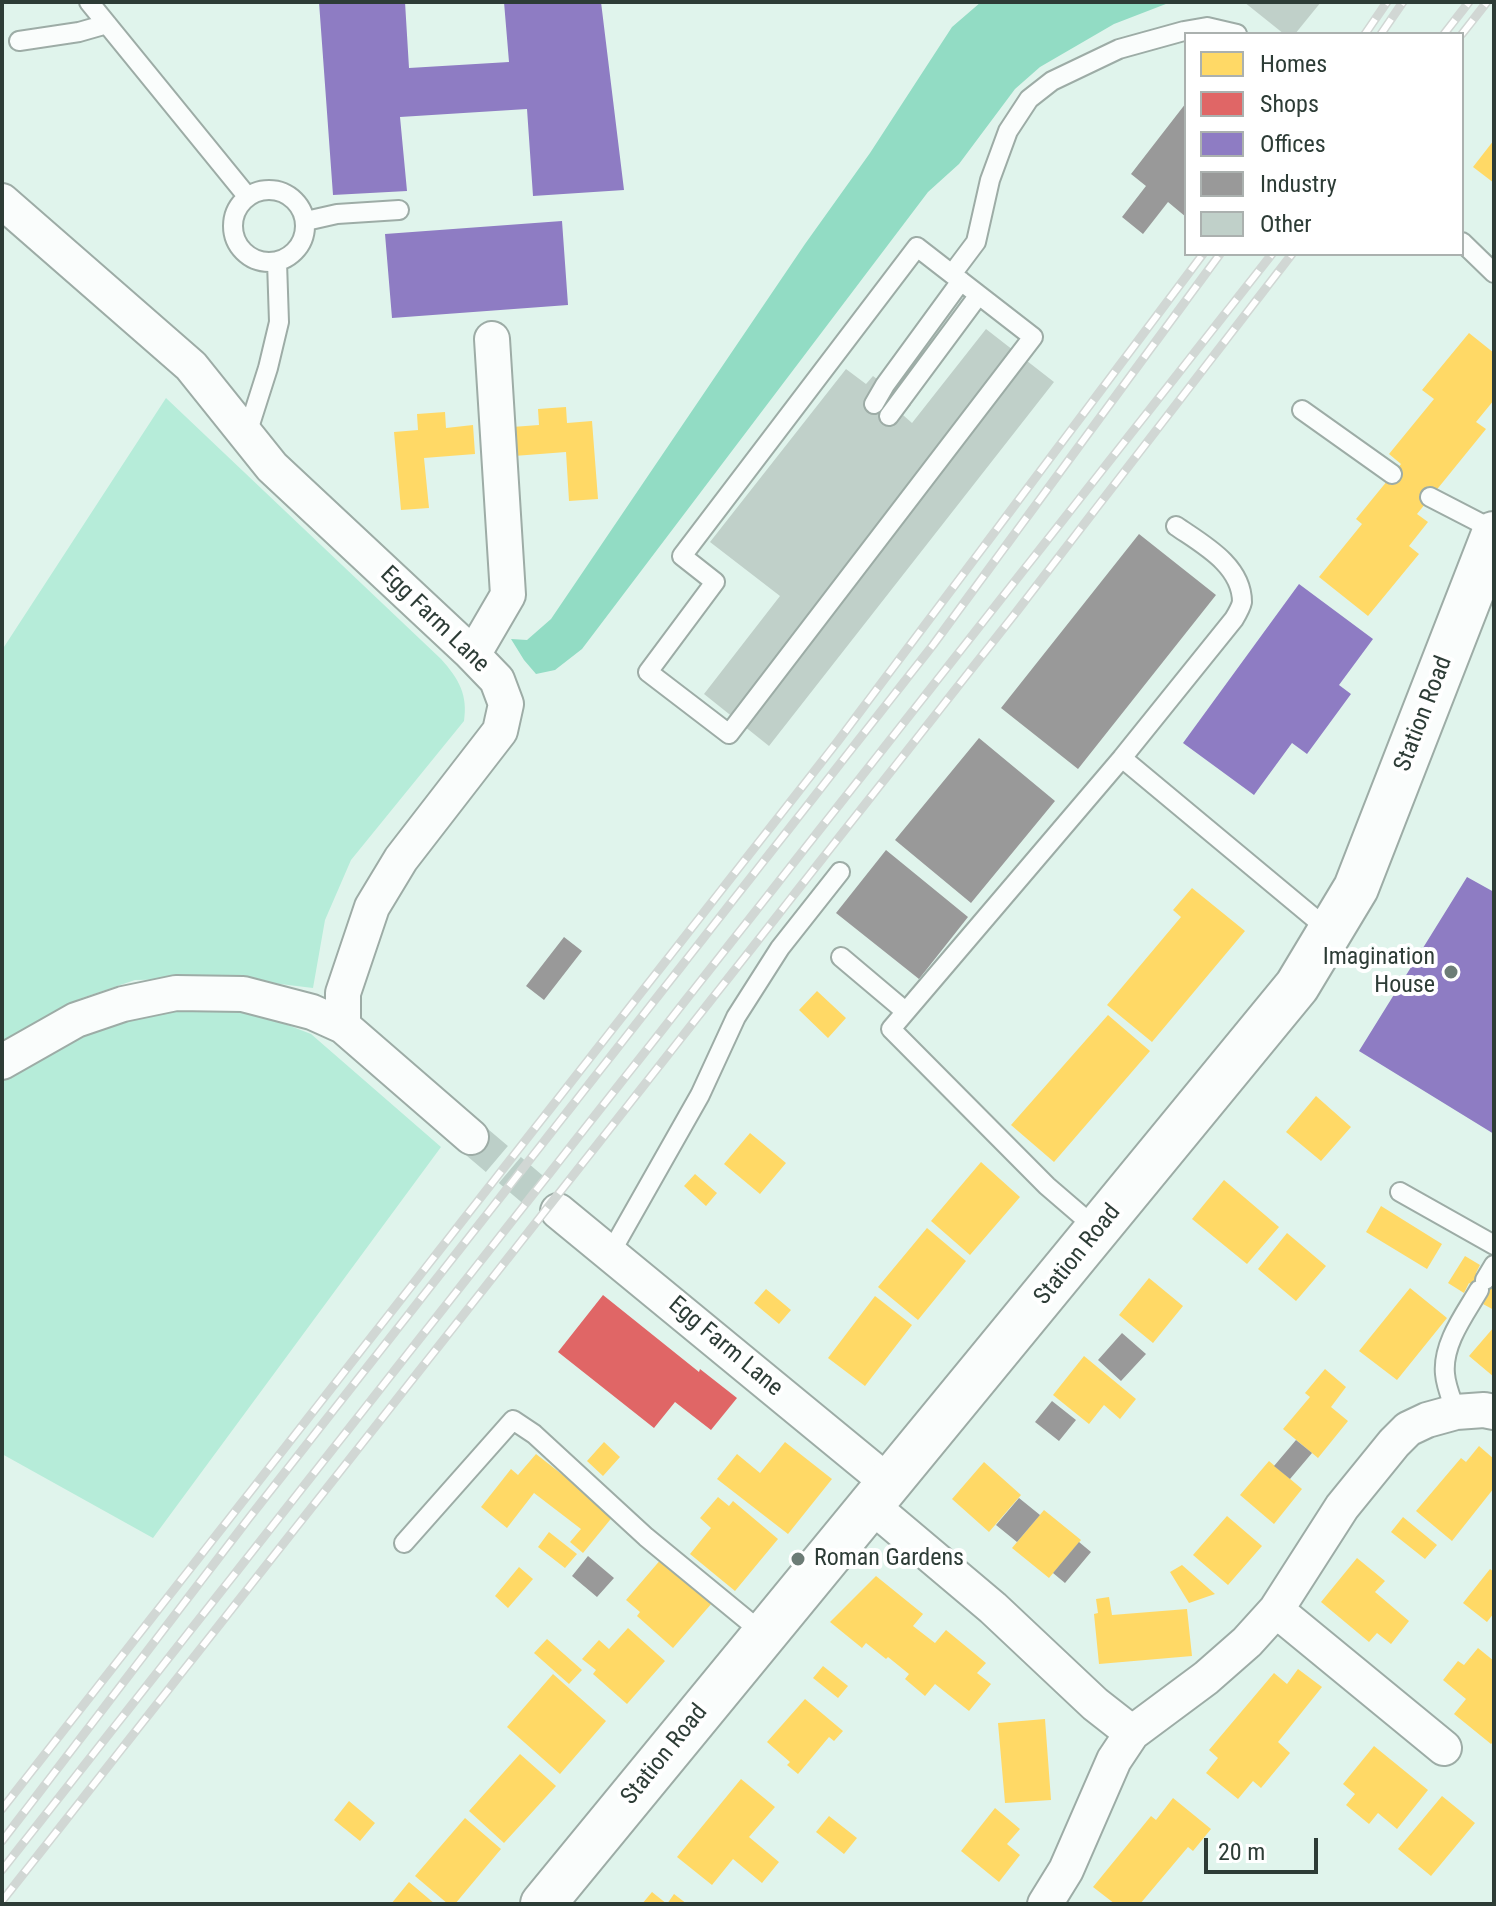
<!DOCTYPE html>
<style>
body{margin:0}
#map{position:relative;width:1496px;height:1906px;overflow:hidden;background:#e0f4ec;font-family:"Roboto Condensed",sans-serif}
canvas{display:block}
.frame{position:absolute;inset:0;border:4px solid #2d3c36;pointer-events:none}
.legend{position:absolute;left:1184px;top:32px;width:280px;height:224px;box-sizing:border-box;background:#fff;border:2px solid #abb1af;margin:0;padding:10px 14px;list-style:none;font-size:24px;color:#2d3c36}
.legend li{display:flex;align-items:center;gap:16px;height:40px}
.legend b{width:40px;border:2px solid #abb1af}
.scale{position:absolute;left:1204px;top:1838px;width:114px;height:36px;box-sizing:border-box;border:4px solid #2d3c36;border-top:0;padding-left:10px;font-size:24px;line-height:28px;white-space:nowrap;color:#2d3c36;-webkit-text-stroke:6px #fff;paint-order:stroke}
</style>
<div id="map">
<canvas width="1496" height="1906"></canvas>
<div class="frame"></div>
<ul class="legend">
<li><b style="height:22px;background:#ffd966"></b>Homes</li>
<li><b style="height:22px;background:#e06666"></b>Shops</li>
<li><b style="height:22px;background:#8e7cc3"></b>Offices</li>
<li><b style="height:22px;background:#999"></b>Industry</li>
<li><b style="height:22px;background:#c0d0c9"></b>Other</li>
</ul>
<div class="scale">20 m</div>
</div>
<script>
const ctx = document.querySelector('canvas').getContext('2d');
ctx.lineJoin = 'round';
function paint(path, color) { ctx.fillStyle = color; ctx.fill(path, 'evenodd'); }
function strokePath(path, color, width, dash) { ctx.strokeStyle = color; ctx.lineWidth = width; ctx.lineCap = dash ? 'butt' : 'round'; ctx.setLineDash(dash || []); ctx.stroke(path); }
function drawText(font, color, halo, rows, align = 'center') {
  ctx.font = font + ' "Roboto Condensed",sans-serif'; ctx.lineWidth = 8; ctx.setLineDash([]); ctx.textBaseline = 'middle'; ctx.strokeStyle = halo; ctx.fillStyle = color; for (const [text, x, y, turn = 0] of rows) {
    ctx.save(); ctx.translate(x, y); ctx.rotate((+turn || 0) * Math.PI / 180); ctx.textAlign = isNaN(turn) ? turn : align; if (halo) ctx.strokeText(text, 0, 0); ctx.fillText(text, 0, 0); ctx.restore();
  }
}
paint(new Path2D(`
 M166,398l275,261c18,20 27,36 23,62l-113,139 -26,60 -12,68 -82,-10 -96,2 -56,19 -77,45v-394z
 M236,1005l75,29 130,113 -288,391 -151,-84v-378l48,-29 92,-40z`), '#b6ecd9');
paint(new Path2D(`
 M981,2h190l-57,22 -74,43 -25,22 -56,75 -31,28 -346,457 -27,21 -19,4 -12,-14 -13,-21 16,1 24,-21 254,-375 65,-91 82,-126z`), '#92dcc4');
paint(new Path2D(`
 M1494,140v43l-21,-16z
 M1469,333l25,20v47l-18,22 10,7 -69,85 11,8 -19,24 10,8 -51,62 -49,-39 43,-53 -6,-5 45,-55 -12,-10 45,-55 -12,-9z
 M566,407l1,16 25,-2 6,78 -29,2 -3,-49 -52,4 -2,-29 27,-2 -1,-16z
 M445,412l1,16 27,-3 2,29 -51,4 5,50 -28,2 -7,-78 24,-2 -1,-16z
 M1192,888l53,43 -93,111 -45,-37 74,-88 -8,-7z
 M817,991l29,27 -18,20 -29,-28z
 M1108,1015l42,36 -96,111 -43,-37z
 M1316,1096l35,31 -30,34 -35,-29z
 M750,1133l36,30 -26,31 -36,-30z
 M981,1162l39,35 -50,58 -39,-34z
 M695,1174l22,19 -11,13 -22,-20z
 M1224,1180l55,47 -32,37 -55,-45z
 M1381,1206l61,38 -15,25 -61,-37z
 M927,1228l39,33 -48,59 -40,-33z
 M1287,1233l39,33 -30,35 -38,-32z
 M1465,1256l15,9 -4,8 18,12v25l-11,-6 5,-9 -19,-12 -5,10 -16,-10z
 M1149,1278l34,28 -30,37 -34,-28z
 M1410,1288l37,30 -50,62 -38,-29z
 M766,1289l25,21 -12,14 -25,-21z
 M875,1296l37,29 -47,61 -37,-28z
 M1494,1327v50l-25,-21z
 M1084,1356l52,43 -16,20 -16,-14 -15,19 -36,-29z
 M1325,1369l21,18 -15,20 17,14 -30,37 -35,-29 27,-32 -5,-4z
 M604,1442l16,15 -17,19 -16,-15z
 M785,1442l47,37 -44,55 -71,-55 20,-25 23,19z
 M1479,1446l15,13v29l-42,53 -36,-30 45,-53 5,4z
 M536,1454l78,61 -31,38 -13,-11 11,-13 -47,-36 -27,35 -26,-21 30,-38 7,6z
 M1269,1461l33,28 -28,35 -34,-29z
 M984,1462l37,33 -32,37 -37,-33z
 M718,1497l11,9 4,-5 45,38 -43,52 -45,-37 21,-26 -11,-10z
 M1044,1510l37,30 -32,38 -37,-30z
 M1227,1516l35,30 -34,39 -35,-30z
 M1403,1517l34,28 -12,14 -34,-27z
 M549,1532l28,22 -12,14 -27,-21z
 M662,1558l50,45 -39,45 -36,-32 3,-4 -14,-12z
 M1357,1558l28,23 -10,11 34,29 -18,23 -14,-11 -8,9 -48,-40z
 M1182,1565l33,29 -26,9 -19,-31z
 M519,1567l14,12 -25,29 -13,-12z
 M1490,1569l4,3v41l-7,9 -24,-19z
 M876,1576l47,38 -10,12 22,17 11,-13 40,33 -9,10 14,11 -22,27 -34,-27 -10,12 -20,-17 4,-5 -21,-17 -2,2 -20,-16 -4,5 -32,-26z
 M1109,1597l3,18 75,-6 5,47 -93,8 -5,-50 4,-1 -2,-14z
 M628,1628l37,33 -38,43 -34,-30 3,-4 -14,-11 17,-19 10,9z
 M547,1639l35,31 -13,14 -35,-31z
 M1478,1648l16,13v80l-3,3 -37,-30 12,-15 -23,-19 15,-19 6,4z
 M823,1666l25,20 -10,12 -25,-20z
 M1298,1669l24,18 -44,55 12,11 -29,35 -8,-7 -15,18 -32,-26 12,-15 -9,-8 65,-77 13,11z
 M553,1674l53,47 -46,53 -53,-47z
 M805,1699l38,32 -9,10 -5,-4 -31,37 -11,-9 3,-3 -23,-20z
 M1045,1719l6,81 -46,3 -7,-80z
 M1374,1746l54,44 -31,39 -19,-16 -9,11 -23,-19 9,-11 -12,-10z
 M520,1754l36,32 -52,57 -35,-32z
 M741,1779l34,28 -26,30 30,25 -17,21 -29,-24 -21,26 -35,-28z
 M1442,1796l33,27 -44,53 -33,-27z
 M1173,1798l38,31 -18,22 -5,-4 -48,57h-25l-22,-17 58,-71 5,4z
 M349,1801l26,22 -15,18 -26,-21z
 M995,1808l25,21 -13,15 13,11 -21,27 -38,-31z
 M829,1816l28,22 -13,16 -28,-22z
 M465,1818l36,31 -46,55h-7l-33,-28z
 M409,1882l26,22h-44z
 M652,1892l15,12 7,-10 13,10h-45z`), '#ffd966');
paint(new Path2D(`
 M603,1295l96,77 1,-3 37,29 -26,32 -36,-28 -21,26 -96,-76z`), '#e06666');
paint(new Path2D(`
 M319,2h86l4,66 100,-6 -5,-60h97l23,188 -91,6 -6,-87 -127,8 7,74 -74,4z
 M562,221l6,84 -176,13 -7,-84z
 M1299,584l74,55 -34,46 12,9 -44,60 -15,-11 -38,52 -71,-52z
 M1467,877l27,15v242l-135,-83z`), '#8e7cc3');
paint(new Path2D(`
 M1186,103v114l-18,-15 -25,32 -21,-17 24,-31 -15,-12z
 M1139,534l77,61 -138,174 -77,-61z
 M979,738l76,63 -84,102 -76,-63z
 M886,850l82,67 -49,62 -83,-66z
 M564,937l18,14 -38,49 -18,-14z
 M1122,1333l24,21 -25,27 -23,-21z
 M1052,1401l24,19 -17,21 -24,-19z
 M1296,1440l16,13 -22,26 -16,-13z
 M1019,1498l21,17 -23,27 -21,-17z
 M1079,1542l12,10 -26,31 -12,-10z
 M588,1556l26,22 -17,19 -25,-21z`), '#999');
paint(new Path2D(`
 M1244,2h77l-26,32h-11z
 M986,329l68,53 -285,364 -65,-52 76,-98 -70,-54 136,-173 20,15 7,-8 38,29 -8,10 9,8z`), '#c0d0c9');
strokePath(new Path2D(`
 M471,1137l87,74`), '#bccfc8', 34, [34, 17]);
const service = new Path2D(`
 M89,2l158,194
 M19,41l60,-9 28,-8
 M233 226a36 36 0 1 1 72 0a36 36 0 1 1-72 0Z
 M306,221l31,-7 62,-4
 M1462,242l32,31
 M917,247l116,90 -304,397 -81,-62 67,-90 -33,-26z
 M952,274l24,-32 14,-62 18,-49 21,-32 23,-18 67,-32 65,-18 23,-4 30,7
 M874,404l11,-19 76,-104
 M1302,410l90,64
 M889,416l89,-120
 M246,437l22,-69 11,-46 -2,-60
 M1430,497l64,33
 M1122,758l209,174
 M841,957l64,54
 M1400,1192l94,53
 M1097,1229l-50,-43 -156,-157 231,-271 112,-139c3,-5 7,-12 8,-17 0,-37 -40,-58 -66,-76
 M611,1252l89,-157 36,-78 44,-69 60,-76
 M1485,1280l9,-15
 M1456,1412c-4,-12 -10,-25 -11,-38 -3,-30 20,-60 34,-84
 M404,1543l109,-123 21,14 112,103 118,97`);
const minor = new Path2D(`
 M2,201l189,165 81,101 197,184 28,29 9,24 -6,27 -99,128 -29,48 -29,86v33
 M473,655l35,-60 -16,-256
 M2,1062l74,-42 47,-16 53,-11 67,1 69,18 31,14 128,111
 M558,1211l332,273
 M872,1506l121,102 102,96 37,29
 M1276,1610l168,138
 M1045,1904l21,-34 48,-110 18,-27 74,-55 41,-36 29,-32 66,-103 52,-64 14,-14 19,-9 29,-8 28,-2 10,2`);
const tertiary = new Path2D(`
 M543,1904l754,-918 59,-98 138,-354`);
strokePath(service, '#9daca6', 22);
strokePath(minor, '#9daca6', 38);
strokePath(tertiary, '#9daca6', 48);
strokePath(service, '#fafdfc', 18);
strokePath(minor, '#fafdfc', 34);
strokePath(tertiary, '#fafdfc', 44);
const rail = new Path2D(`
 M1365,34l22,-32
 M1381,34l22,-32
 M1444,34l25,-32
 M1462,34l25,-32
 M2,1809l836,-1068 365,-487
 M2,1841l247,-323 684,-873 287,-391
 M2,1870l1270,-1616
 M2,1901l1012,-1286 278,-361`);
strokePath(rail, '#d1d7d4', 9);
strokePath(rail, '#fff', 6, [18]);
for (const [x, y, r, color] of [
 [1451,972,8,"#6c7c76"],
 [798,1559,8,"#6c7c76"]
]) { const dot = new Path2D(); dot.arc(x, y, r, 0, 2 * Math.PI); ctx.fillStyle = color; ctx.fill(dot); strokePath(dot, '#fff', 3); }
drawText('24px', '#2d3c36', '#fff', [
 ["Egg Farm Lane",434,620,44],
 ["Station Road",1424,714,-69],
 ["Station Road",1078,1255,-51],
 ["Egg Farm Lane",725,1347,40],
 ["Station Road",665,1755,-51]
]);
drawText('24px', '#2d3c36', '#fff', [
 ["Imagination",1435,958],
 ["House",1435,986],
 ["Roman Gardens",814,1559,"left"]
], 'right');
</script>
